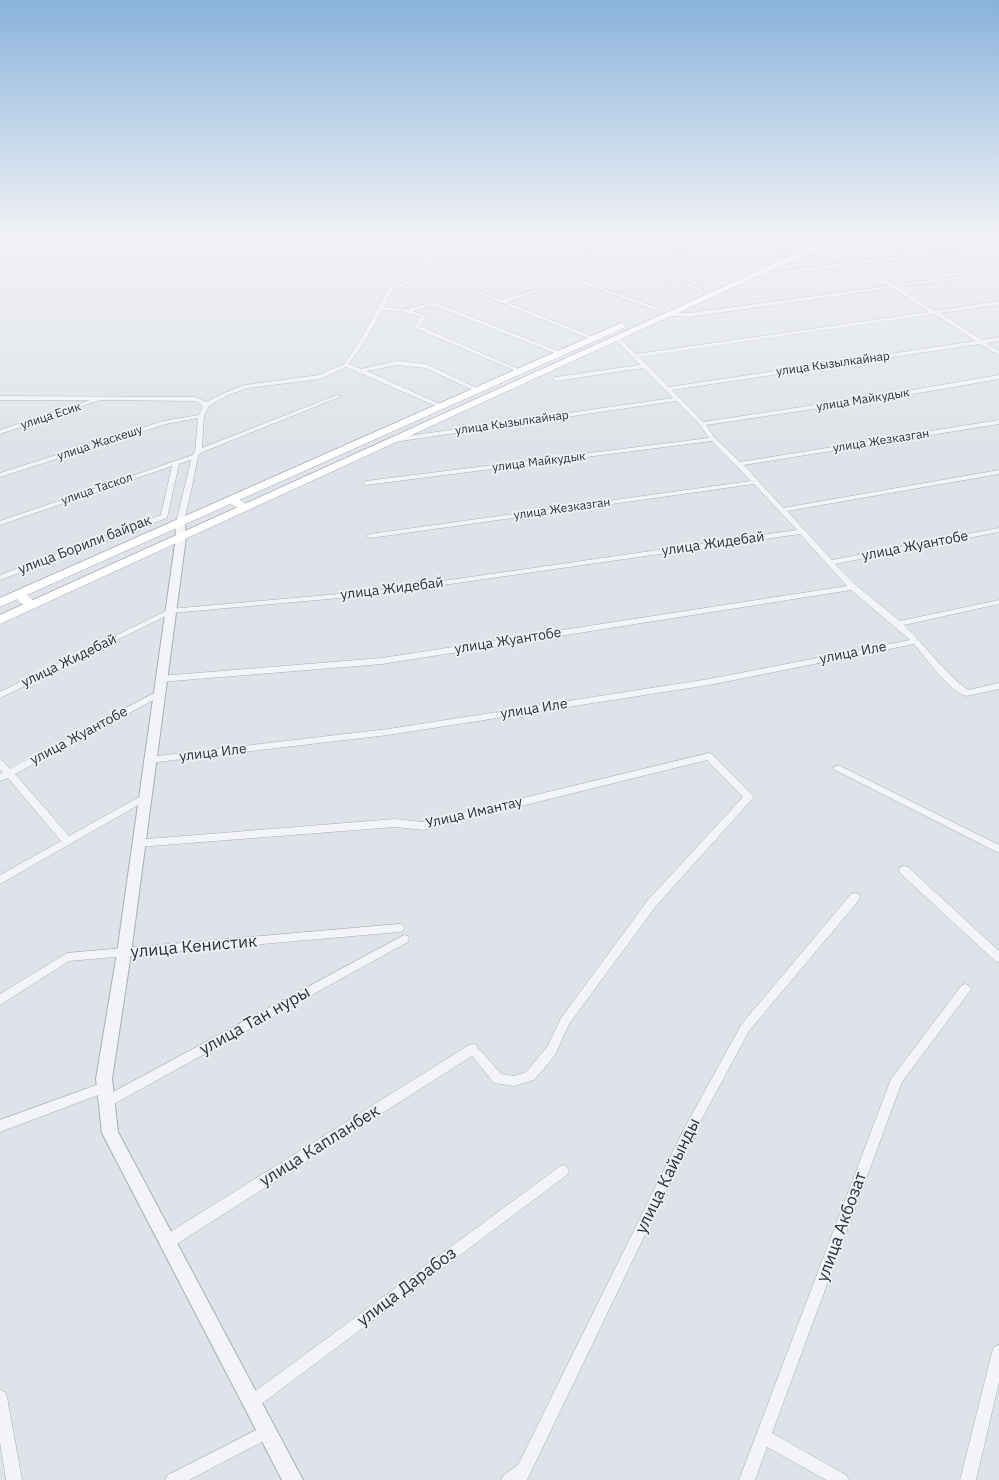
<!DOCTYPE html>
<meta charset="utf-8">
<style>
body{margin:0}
canvas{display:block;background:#dfe3e9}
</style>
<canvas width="999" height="1480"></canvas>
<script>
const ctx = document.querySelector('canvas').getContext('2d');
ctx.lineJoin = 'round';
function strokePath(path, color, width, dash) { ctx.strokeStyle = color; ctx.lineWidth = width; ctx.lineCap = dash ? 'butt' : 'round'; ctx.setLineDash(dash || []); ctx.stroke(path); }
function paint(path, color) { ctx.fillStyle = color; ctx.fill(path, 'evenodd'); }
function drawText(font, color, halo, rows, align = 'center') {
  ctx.font = font + ' "IBM Plex Sans",sans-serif'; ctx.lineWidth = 3.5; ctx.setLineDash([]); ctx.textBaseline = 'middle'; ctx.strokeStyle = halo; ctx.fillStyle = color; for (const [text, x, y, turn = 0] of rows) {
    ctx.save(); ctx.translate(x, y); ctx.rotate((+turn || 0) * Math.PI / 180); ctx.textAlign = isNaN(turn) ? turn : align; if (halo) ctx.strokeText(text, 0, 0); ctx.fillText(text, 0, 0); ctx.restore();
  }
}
const minor = new Path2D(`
 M404,237h4l29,32 -45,22 -8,16 24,2 26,-7 127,50v2h-4l-125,-49 -19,6 13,5 -6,10 103,45 -5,1 -103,-44 -1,-1 6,-10 -19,-6 -19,-1 -16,30 -17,24 12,5 36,-8 29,3 53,25v2h-4l-50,-23 -28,-3 -30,6 75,34v2h-4l-92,-40 -26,12 -72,9 -20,7 -19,11 -5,10 -2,32 135,-53 5,1 -142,57 -2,3 -8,40 -7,29h-3l-4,-2 15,-63 -12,4 -12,54 -167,62v-5l161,-60 11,-49 -172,59v-4l193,-66 2,-3 3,-34 -32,6 -166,53v-4l163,-52 36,-6 4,-9 -8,-5 -95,-1 -100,34v-4l90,-30h-90v-4l196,1 10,5 18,-9 21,-8 74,-10 25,-11 16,-24 28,-51 44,-20z
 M543,237h6l155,52 -5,1z
 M631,237h6l108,34 -4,1z
 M727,237h7l52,15 -4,1z
 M812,237h6l1,1 -2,1z
 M991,237l8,1v3l-8,-3z
 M999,244v2l-138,18 33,21 105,-14v2l-101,14 37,24 64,-10v4l-59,8 42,27 17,-3v4l-13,2 13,8v4l-19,-11 -308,46 31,32 204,-31 92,-16v4l-92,16 -201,30 9,13 25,24 259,-42v4l-255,41 39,43 216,-38v4l-212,37 45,49 167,-32v4l-164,32 21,21 44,36 99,-21v4l-95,21c22,21 39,47 64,65l31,-7v6l-33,7c-17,-5 -40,-38 -52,-52l-205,41 -321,50 -239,28 -5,-3 5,-3 239,-28 321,-50 201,-39 -59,-50 -469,74 -222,18 -4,-3 4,-3 222,-18 465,-72 -47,-52 -427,61 -201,18 -172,85v-6l170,-83 203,-18 424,-61 -43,-46 -384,54 -4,-2 4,-2 381,-53 -39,-40 -346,44 -3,-2 3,-2 343,-43 -9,-13 -24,-24 -282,41 -3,-2 3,-2 279,-40 -30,-30 -87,13 -3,-2 3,-2 84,-12 -25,-26 -1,-1 3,-2 19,18 293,-42 -36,-24 -204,29 -18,-1 -3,-2 3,-2 18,1 200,-27 -34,-21 -102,12v-2l2,-1zM934,314l42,27 -307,46 -30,-30z
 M521,259l138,49 1,1 -5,1 -136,-49v-1z
 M537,289l5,1 -35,12 87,35v2h-4l-113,-46 5,-1 20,8z
 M158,691l4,3 -1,2 -146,78 54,62 72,-40h6l2,2 -2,2 -147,84v-9l61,-34 -53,-63 -8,3v-7l3,-2 -3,-3v-9l3,1 7,8z
 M709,753l3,1 42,43 -98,109 -87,118 -14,31 -21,25 -20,6 -20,-3 -22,-27 -300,191 -5,2 -5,-2 -2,-5 2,-5 307,-192 4,-1 4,1 1,5 3,1 20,23 13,2 12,-4 21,-25 14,-29 87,-118 95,-103 -36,-37 -283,70 -29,-3 -257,20 -3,-1 -2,-3 2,-3 260,-21 29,3z
 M838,765l161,80v8l-164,-83 -2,-2z
 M904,866l4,1 91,84v11l-4,-1 -95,-88 -1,-3 1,-3z
 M855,893l4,1 1,3 -1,3 -110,131 -57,106 -165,343h-26l3,-5 14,-10 166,-336 57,-104 110,-131z
 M399,924l4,1 1,3 -1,3 -4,1 -330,29 -69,44v-11l67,-41z
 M404,935l4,1 1,3 -1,3 -298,164 -4,1 -4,-1 -2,-4 2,-4z
 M965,984l4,2 2,3 -2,3 -67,90 -130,351 74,42 3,5h-23l-59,-33 -12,33h-16l152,-401 70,-93z
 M105,1082l4,1 2,4 -2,4 -109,41v-12z
 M563,1165l4,2 2,4 -2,4 -311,233 -5,2 -5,-2 -2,-5 2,-5 313,-231z
 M999,1345v37l-23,98h-16l32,-128 2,-5z
 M0,1390l5,2 2,5 15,83h-16l-6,-38z
 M268,1424l5,2 2,5 -2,5 -84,44h-24l3,-5z`);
const tertiary = new Path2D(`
 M180,520l5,3 1,14 -55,416 -19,126 6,53 185,348h-21l-180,-347 -6,-54 21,-126 59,-416 -1,-14z`);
const primary = new Path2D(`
 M833,237h10l-843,387v-9z
 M621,323l5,3 -2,2 -624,279v-9z`);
strokePath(minor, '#a8adb6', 1);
strokePath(tertiary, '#a8adb6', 2);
strokePath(primary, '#9fa6b4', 1);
paint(minor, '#f2f4f7');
paint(tertiary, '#f2f4f7');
paint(new Path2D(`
 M232,496l17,10 1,2 -1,2h-8l-13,-9 -1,-2z
 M19,592c7,1 14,8 18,14l-2,2h-8l-14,-13z`), '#fff');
paint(primary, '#fff');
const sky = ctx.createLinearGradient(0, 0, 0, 444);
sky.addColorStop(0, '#89b2dc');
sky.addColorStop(0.53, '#f1f2f5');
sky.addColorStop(1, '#f1f2f500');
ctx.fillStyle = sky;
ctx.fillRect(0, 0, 999, 444);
drawText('12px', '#283040', '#eff2f6', [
 ["улица Кызылкайнар",833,364,-8],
 ["улица Майкудык",863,400,-9],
 ["улица Есик",51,416,-18],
 ["улица Кызылкайнар",512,423,-8],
 ["улица Жезказган",881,441,-9],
 ["улица Жаскешу",100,443,-18],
 ["улица Майкудык",539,462,-7],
 ["улица Таскол",97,489,-19],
 ["улица Жезказган",562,509,-8]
]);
drawText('14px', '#283040', '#eff2f6', [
 ["улица Жидебай",713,544,-8],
 ["улица Борили байрак",85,545,-21],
 ["улица Жуантобе",915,546,-11],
 ["улица Жидебай",392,589,-7],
 ["улица Жуантобе",508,641,-9],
 ["улица Иле",853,653,-11],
 ["улица Жидебай",69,661,-26],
 ["улица Иле",534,709,-9],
 ["улица Жуантобе",79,736,-28],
 ["улица Иле",213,753,-7],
 ["Улица Имантау",474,813,-13]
]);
drawText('17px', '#283040', '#eff2f6', [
 ["улица Кенистик",194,947,-5],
 ["улица Тан нуры",255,1021,-29],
 ["улица Капланбек",320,1146,-32],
 ["улица Кайынды",668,1176,-64],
 ["улица Акбозат",842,1227,-70],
 ["улица Дарабоз",407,1287,-37]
]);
</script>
